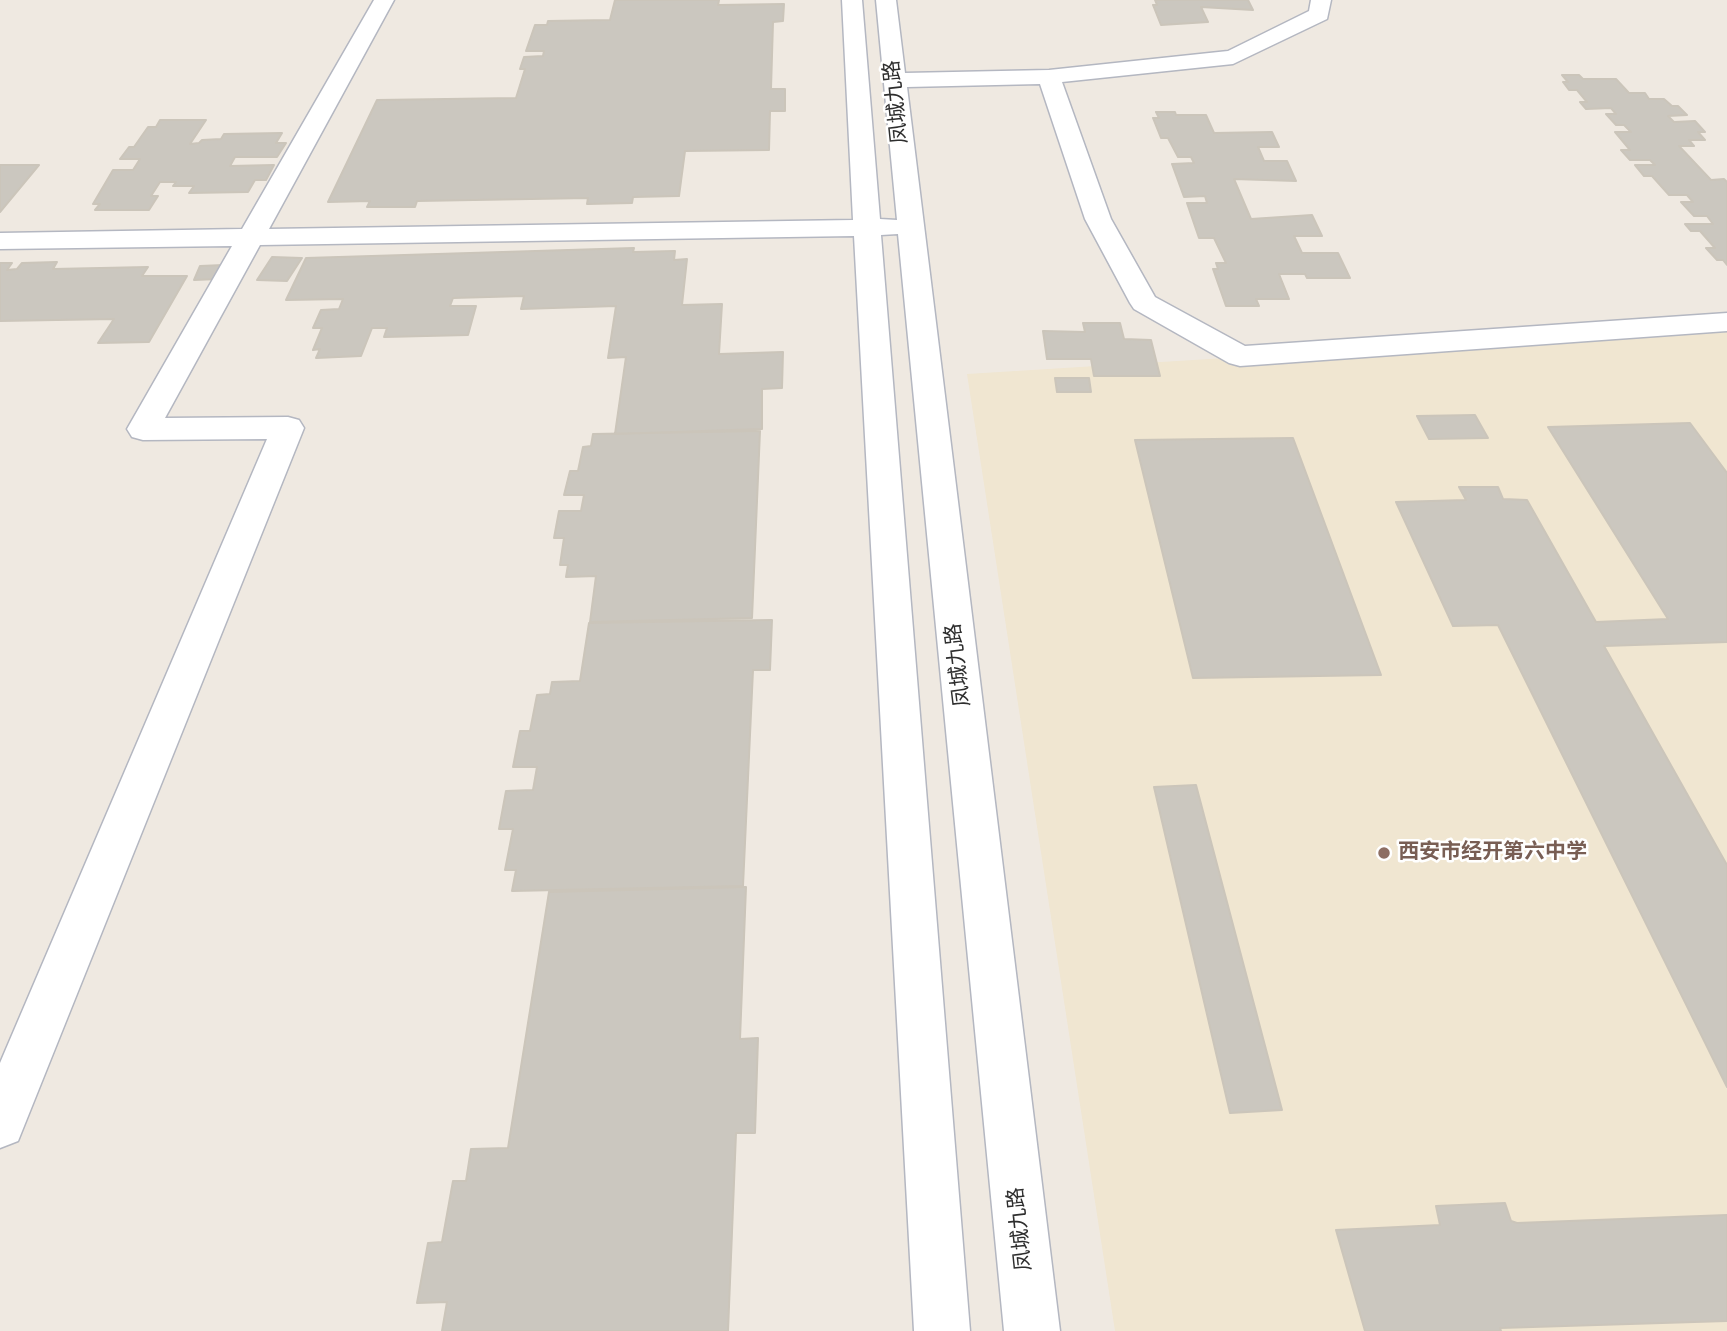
<!DOCTYPE html>
<meta charset="utf-8">
<style>
body{margin:0}
canvas{display:block;background:#efe9e1}
</style>
<canvas width="1727" height="1331"></canvas>
<script>
const ctx = document.querySelector('canvas').getContext('2d');
ctx.lineJoin = 'round';
function paint(path, color) { ctx.fillStyle = color; ctx.fill(path, 'evenodd'); }
function strokePath(path, color, width, dash) { ctx.strokeStyle = color; ctx.lineWidth = width; ctx.lineCap = dash ? 'butt' : 'round'; ctx.setLineDash(dash || []); ctx.stroke(path); }
function drawText(font, color, halo, rows, align = 'center') {
  ctx.font = font + ' "Sofia Sans Condensed","Noto Sans SC",sans-serif'; ctx.lineWidth = 5; ctx.setLineDash([]); ctx.textBaseline = 'middle'; ctx.strokeStyle = halo; ctx.fillStyle = color; for (const [text, x, y, turn = 0] of rows) {
    ctx.save(); ctx.translate(x, y); ctx.rotate((+turn || 0) * Math.PI / 180); ctx.textAlign = isNaN(turn) ? turn : align; if (halo) ctx.strokeText(text, 0, 0); ctx.fillText(text, 0, 0); ctx.restore();
  }
}
paint(new Path2D(`
 M1727,327v1004h-612l-148,-957z`), '#f0e6d1');
const building = new Path2D(`
 M615,0h104l-1,5 66,-1 -1,17 -10,1 -2,67h14v22h-15l-1,39 -84,1 -6,45 -46,1 -1,6 -45,1 1,-6 -171,3 -2,6h-48l3,-6 -42,1 49,-102 139,-2 9,-29h-5l4,-12 19,-1 1,-5h-18l9,-26h12l1,-4 62,-1z
 M1155,0h93l5,10 -52,-3 7,15 -47,3 -8,-20h4z
 M1562,75h17l4,4h33l13,14h16l4,6h15l8,7h6l9,9 -19,1 6,6 21,-1 10,11h-7l7,8h-16l5,6h-15l32,34 13,-1 3,3v83l-4,-5h-6l-11,-12h9l-15,-17h-9l-6,-7h28l-6,-8h-13l-13,-14h12l-6,-7h-18l-17,-19h-8l-9,-11h20l-5,-5h-20l-9,-10h9l-15,-18h16l-7,-7h-8l-10,-11h10l-5,-6 -25,1 -6,-7h7l-10,-12h-8l-6,-8h5z
 M1156,112h19l1,3h30l8,18 58,-1 7,15h-21l6,14h23l9,20 -62,-2 17,40 61,-4 10,21h-28l8,17h36l12,25h-43l-2,-4h-26l10,25h-33l3,7h-33l-13,-37h5l-2,-6h10l-12,-25h-15l-12,-35h20l-2,-7 -21,1 -12,-33 22,-1 -3,-6h-13l-10,-19h-7l-8,-20h6z
 M160,120h46l-16,24 9,-1 3,-3 19,-1 3,-5 58,-1 -6,10h10l-9,14h-42l-5,9 44,-1 -8,15h-11l-7,12 -59,1 5,-7h-21l3,-4h-16l-9,14h7l-9,14h-54l5,-6h-7l20,-34h20l7,-11h-20l9,-12h5l14,-20h8z
 M0,165h39l-39,47z
 M634,248l-1,4 42,-1 -1,9 13,-1 -5,46 40,-1 -3,50 64,-2 -1,36 -20,1v40l-147,5 11,-77 -18,1 8,-52 -95,3 3,-13 -71,2 -3,8h26l-8,29 -84,2 3,-9h-15l-11,28 -45,2 4,-9 -7,1 9,-22h-9l8,-18 18,-1 4,-10 -57,1 20,-42z
 M272,257l30,1 -15,23 -30,-1z
 M57,262l-4,7 95,-2 -6,9h45l-38,66 -51,1 16,-24 -114,2v-58h12l-5,7 10,-1 5,-6z
 M224,265l-6,14 -24,1 6,-14z
 M1083,323h37l4,16 27,1 9,36h-66l-3,-17h-44l-4,-28 42,1z
 M1055,378h34l2,14h-34z
 M1475,415l13,23 -59,1 -12,-23z
 M1690,423l37,50v169l-123,4 123,219v222l-229,-462 -45,1 -57,-124 70,-2 -7,-13h39l5,12 24,1 69,122 72,-3 -120,-192z
 M760,431l-8,187 -162,4 6,-46 -30,1 2,-12h-8l4,-27h-10l5,-27h22l3,-16h-20l6,-24h8l5,-24 8,-1 2,-12z
 M1293,438l88,237 -188,3 -58,-238z
 M772,620l-2,50h-17l-10,216 -231,5 4,-21h-11l8,-41h-14l7,-38 27,-1 4,-23h-24l7,-36h10l7,-36 13,-1 2,-12 28,-1 9,-58z
 M1196,785l86,325 -52,3 -76,-326z
 M746,887l-6,152 18,-1 -3,95h-19l-8,198h-286l5,-29 -30,1 11,-60 14,-1 11,-61h13l5,-32 37,-1 41,-256z
 M1505,1203l6,18 6,2 210,-8v106l-227,7 1,3h-136l-29,-101 104,-5 -4,-19z`);
paint(building, '#cbc7bf');
strokePath(building, '#cbc5ba', 2);
const minor = new Path2D(`
 M374,0h20l-125,229 584,-9 -11,-220h20l18,219 17,1 -21,-220h20l9,73 144,-3 179,-19 81,-40 2,-11h20l-4,19 -94,45 -171,18 49,137 44,78 90,49 482,-33v18l-487,35 -11,-3 -95,-54 -4,-6 -45,-84 -45,-135 -133,3 153,1244h-56l-106,-1097 -17,1 89,1096h-56l-60,-1095 -594,9 -95,173 123,-1 11,3 5,8 -286,713 -18,7v-85l267,-624 -124,1 -11,-3 -5,-8 105,-183 -232,3v-16l242,-4z`);
strokePath(minor, '#b4b7c1', 3);
paint(minor, '#fff');
for (const [x, y, r, color] of [
 [1384,853,7,"#8d6e63"]
]) { const dot = new Path2D(); dot.arc(x, y, r, 0, 2 * Math.PI); ctx.fillStyle = color; ctx.fill(dot); strokePath(dot, '#fff', 2.5); }
drawText('21px', '#2e2e2e', '#fff', [
 ["凤城九路",897,102,-96],
 ["凤城九路",959,665,-97],
 ["凤城九路",1021,1229,-96]
]);
drawText('bold 21px', '#785e54', '#fff', [
 ["西安市经开第六中学",1398,853]
], 'left');
</script>
